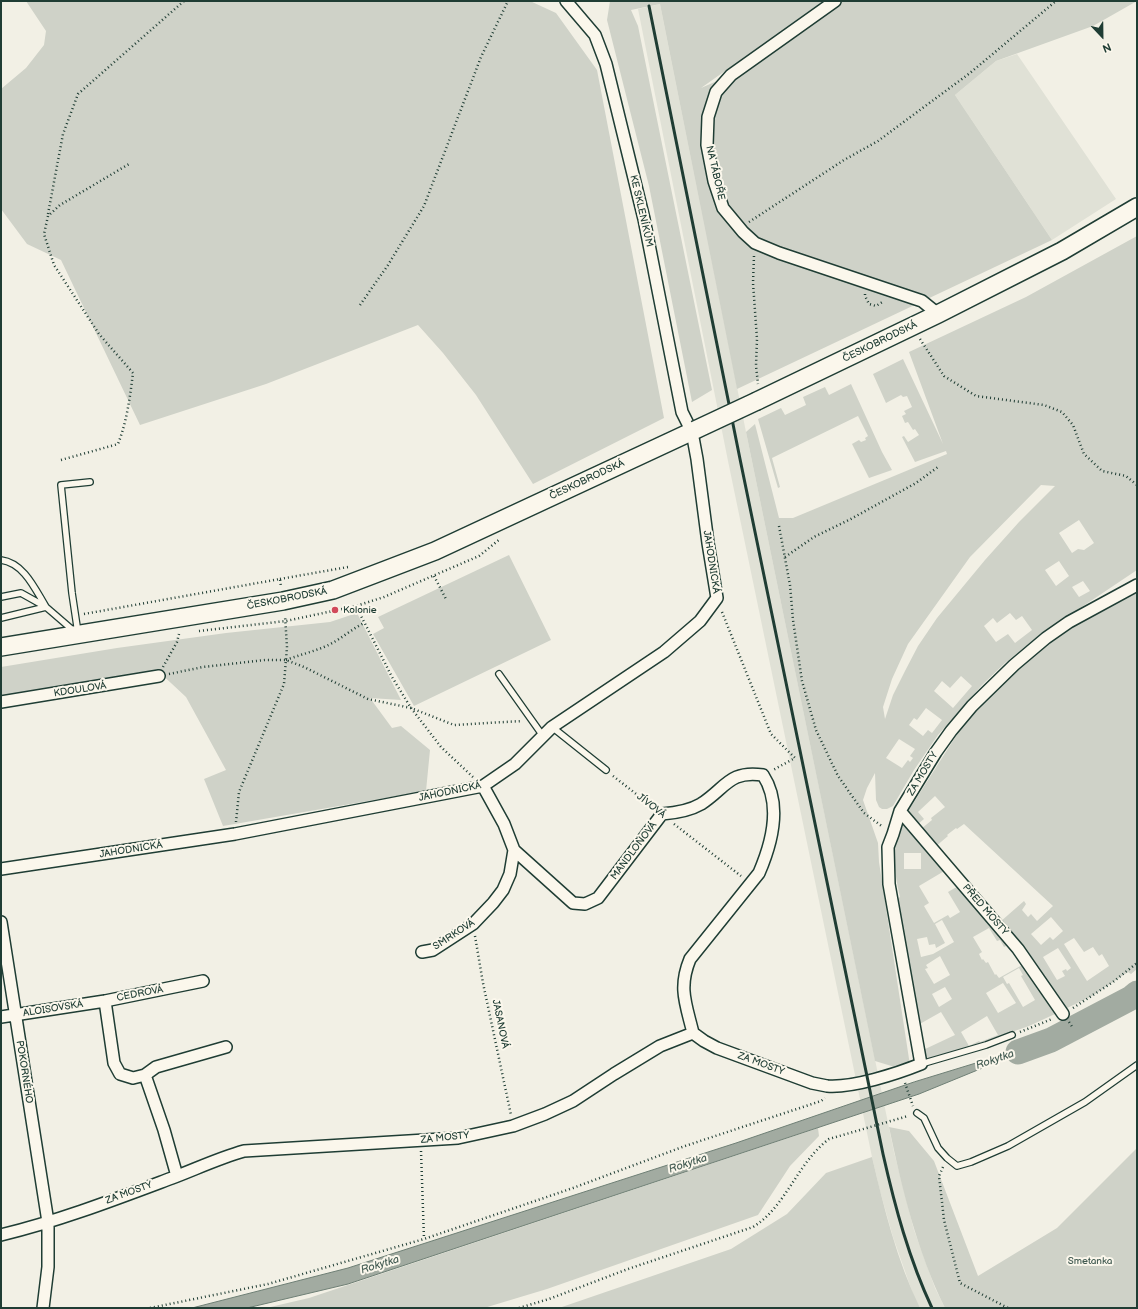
<!DOCTYPE html>
<meta charset="utf-8">
<style>
body{margin:0}
#map{position:relative;width:1138px;height:1309px;overflow:hidden;background:#f2f0e5;font-family:"Balsamiq Sans",sans-serif}
canvas{display:block}
.frame{position:absolute;inset:0;border:2px solid #1f3d34;pointer-events:none}
.north{position:absolute;left:1082px;top:16px;width:40px;height:40px;-webkit-text-stroke:3px #fbf7ec;paint-order:stroke;rotate:158deg;font-size:11px;font-weight:700;line-height:16px;text-align:center;color:#1f3d34}
.north::after{content:'';display:block;margin:auto;width:14px;height:18px;background:#1f3d34;clip-path:polygon(50% 0,100% 100%,50% 72%,0 100%)}
</style>
<div id="map">
<canvas width="1138" height="1309"></canvas>
<div class="frame"></div>
<div class="north">N</div>
</div>
<script>
const ctx = document.querySelector('canvas').getContext('2d');
ctx.lineJoin = 'round';
function paint(path, color) { ctx.fillStyle = color; ctx.fill(path, 'evenodd'); }
function strokePath(path, color, width, dash) { ctx.strokeStyle = color; ctx.lineWidth = width; ctx.lineCap = dash ? 'butt' : 'round'; ctx.setLineDash(dash || []); ctx.stroke(path); }
function drawText(font, color, halo, rows, align = 'center') {
  ctx.font = font + ' "Balsamiq Sans",sans-serif'; ctx.lineWidth = 4; ctx.setLineDash([]); ctx.textBaseline = 'middle'; ctx.strokeStyle = halo; ctx.fillStyle = color; for (const [text, x, y, turn = 0] of rows) {
    ctx.save(); ctx.translate(x, y); ctx.rotate((+turn || 0) * Math.PI / 180); ctx.textAlign = isNaN(turn) ? turn : align; if (halo) ctx.strokeText(text, 0, 0); ctx.fillText(text, 0, 0); ctx.restore();
  }
}
paint(new Path2D(`
 M660,4l86,428 148,720 20,78 21,58 10,20h-25l-6,-11 -21,-60 -13,-46 -8,-34 -144,-696 -90,-452z
 M1017,54l99,145 -64,41 -97,-145 41,-34z`), '#e0e1d6');
paint(new Path2D(`
 M26,1h504l26,12 41,57 67,348 -131,66 -57,-89 -33,-42 -25,-28 -152,59 -126,41 -79,-165 -34,-16 -26,-35v-120l25,-21 18,-23 2,-14z
 M610,1h214l-123,87 16,-7 116,-80h304l-44,25 -97,35 -41,34 97,145 -315,149 -77,-385 -29,6 7,16 74,364 -20,12 -43,-216 -42,-166z
 M1137,236v334l-100,67 -32,26 -23,22 -44,50 -24,35 -21,36 -6,3h-5l-3,-2 -3,-7 -1,-27 -8,15 -4,12 15,43 1,19 32,210 -36,-11 -129,-629 9,-8 24,94h14l154,-64 -1,-3 -31,11 -13,-25 2,-1 4,6 11,-7 -4,-6 -2,1 -5,-8 -3,1 -3,-7 4,-2 -2,-3 8,-4 -5,-11 -4,1 -2,-2 -15,8 -13,-29 30,-15 40,85 -34,-92 117,-55zM1041,485l14,1 -36,36 -34,38 -48,58 -19,28 -13,25 -12,24 -8,24 -2,-12 9,-28 16,-35 62,-87zM1079,520l15,23 -10,7 -6,-1 -6,4 -13,-20zM1059,561l10,15 -13,10 -11,-16zM1083,581l7,10 -11,6 -7,-10zM1010,613l6,7 6,-4 10,14 -17,13 -7,-9 -12,8 -12,-16 9,-8 4,5zM961,676l11,10 -19,22 -19,-17 8,-10 8,7zM926,708l16,12 -10,13 -4,-3 -5,6 -14,-11 5,-7 3,2zM899,739l16,10 -5,7 3,2 -3,4 -2,-2 -6,8 -16,-10z
 M851,384l31,68 10,18 -23,8 -17,-34 7,-4 2,2 5,-2 -1,-2 3,-2 -10,-20 -86,42 8,29 -2,1 -20,-69 23,-11 4,7 21,-10 -3,-8 22,-10 4,8z
 M509,555l42,85 -137,66 -41,-72 11,-6 -6,-11z
 M1137,589v380l-6,5 -3,-2 -36,24 -27,13 -32,-50 -2,1 -31,-38 24,-21 2,3 -4,6 6,7 3,-3 6,7 16,-15 -89,-82 -7,5 -1,-1 -9,7 1,1 -13,11 -28,-34 56,-88 64,-68 31,-24zM935,796l10,11 -14,11 1,2 -11,9 -3,-5 6,-5 -6,-7zM1051,917l12,14 -10,9 -3,-3 -9,8 -10,-11zM1074,938l10,14 9,-5 6,9 3,-2 7,12 -22,15 -23,-37zM1058,948l13,20 -4,3 -1,-2 -4,2 3,5 -8,4 -14,-23z
 M357,613l44,87 -31,-2 22,30 9,-2 29,24 -4,41 -203,35 -19,-47 22,-9 -40,-73 -29,-27 -156,27v-30l116,-19 109,-15 104,-11z
 M903,820l43,50 -27,16 10,17 -5,3 10,17 14,-8 2,3 10,-6 -12,-20 12,-7 50,59 -6,3 -4,-7 -3,1 -8,-13 -16,9 9,15 -3,2 3,6 1,-1 3,4 2,-1 7,13 1,-1 3,4 25,-14 31,50 -26,12 -104,36 -2,-12 32,-15 -14,-23 -23,13 -22,-125 4,-3c-6,-29 -10,-48 3,-77zM904,853h17v16h-17zM942,920l12,22 -21,12 -12,3 -4,-18 10,-2 2,8 6,-1 1,4 9,-5 -10,-19zM940,956l10,19 -16,9 -9,-15 3,-1 -2,-3zM1019,968l4,7 -2,1 14,24 -12,7 -14,-24 -2,1 -4,-7zM1003,983l13,20 -18,10 -12,-20zM945,987l7,12 -13,8 -7,-13zM987,1016l11,19 -18,7 -1,-1 -10,5 -8,-14z
 M889,1127l20,4 25,30 44,115 79,-48 80,-80v160h-192c-28,-57 -43,-119 -56,-181z
 M818,1128l1,8 -29,30 -32,49 -211,74 -63,19h-218l43,-10z
 M872,1157c12,51 25,104 48,151h-361l172,-59 56,-35 39,-41z`), '#cfd2c8');
const water = new Path2D(`
 M1051,1040l-132,54 -571,190 -101,24h-55l156,-40 388,-125 178,-61z`);
paint(water, '#a2aba1');
strokePath(water, '#6e7f75', 1);
strokePath(new Path2D(`
 M1018,1052l33,-12 80,-42 6,-5`), '#a2aba1', 25);
const lane = new Path2D(`
 M1,560c23,3 34,29 45,47l-45,11
 M1,597l20,-4 25,14 29,25
 M78,633l-6,-40 -11,-108 29,-3
 M499,674l44,62
 M552,727l54,43
 M921,1064l65,-19 26,-10
 M917,1113l7,5 14,30 9,10 10,8 14,-4 37,-16 77,-44 52,-37`);
const street = new Path2D(`
 M835,1l-104,74 -15,17 -8,25 -1,28 7,36 9,27 20,24 12,11 24,10 143,48 16,13
 M1,702l158,-26
 M900,811l118,138 45,65
 M514,850l59,53 12,1 13,-6 64,-84c13,-1 27,-3 39,-10 25,-16 28,-34 62,-29 19,29 9,68 -4,98l-69,86c-12,29 -4,45 3,74
 M1,869l234,-35 248,-48 32,-22 37,-37 112,-75 36,-31 17,-23 -9,-55 -11,-84 -5,-27 -10,-20 -38,-193 -38,-155 -11,-29 -29,-34
 M1,922l47,300v45l-5,41
 M422,952l11,-2 40,-26 20,-21 10,-13 7,-16 4,-24 -10,-26 -21,-38
 M105,1001l9,62 6,11 13,4 12,-3 19,55 13,46
 M1,1017l104,-16 98,-20
 M693,1033l11,8 13,7 95,35c5,1 10,2 15,3 26,2 69,-12 94,-22l-32,-180 -1,-37 5,-13 7,-23 36,-59 15,-21 21,-25 42,-41 32,-27 23,-16 68,-37
 M145,1075l11,-8 70,-20
 M1,1235c58,-14 115,-36 171,-57 24,-9 47,-20 72,-27l214,-13 55,-12 32,-12 28,-13 41,-27 46,-28 33,-13`);
const primary = new Path2D(`
 M757,401l181,-87 124,-63 75,-44
 M1,647l282,-46 50,-11 55,-21 47,-18 260,-121`);
strokePath(lane, '#1f3d34', 8);
strokePath(street, '#1f3d34', 14);
strokePath(primary, '#1f3d34', 20);
strokePath(new Path2D(`
 M48,214l15,-80 15,-40 106,-93
 M749,222l95,-62 34,-19 92,-68 86,-72
 M754,256l-1,27 4,56 -1,27 2,18
 M865,294v2l4,8 7,2 8,-5
 M360,305l28,-40 36,-59 57,-149 27,-56
 M920,339l24,37 32,20 68,9 18,7 11,13 11,29 18,17 24,5 11,9
 M61,460l57,-16c9,-23 12,-47 15,-71l-34,-39 -45,-69 -10,-31 4,-18 12,-11 69,-41
 M779,526l11,59 3,35 9,61 14,49 22,46 26,37 19,14
 M785,557l29,-20 35,-17 67,-37 22,-16
 M434,576l12,23
 M280,579l68,-12
 M356,606l36,71 19,31 30,39 32,30
 M722,612l49,122 24,24 -22,12
 M84,614l196,-35 1,8
 M199,631l87,-10 70,-15 28,-9 95,-41 21,-17
 M286,660c13,-5 26,-8 38,-13 15,-6 26,-17 40,-24
 M163,667l14,-25 2,-8
 M169,674l34,-7 62,-7h21l18,7 64,32 43,9 43,17 68,-4
 M613,776l40,31
 M236,822l3,-30 45,-108 3,-37 -2,-31
 M674,824l67,52
 M475,936l8,47 28,132
 M1073,1008l40,-26 24,-19
 M1069,1022l4,6
 M1020,1032l32,-13
 M905,1083l8,23
 M421,1151l3,88
 M943,1167l-4,9 5,44 16,63 48,25
 M150,1308l118,-24 156,-45 149,-51 112,-42 136,-45 4,-3
 M519,1308l30,-9 79,-30 125,-42c33,-20 44,-64 76,-88l79,-23`), '#1f3d34', 2.5, [1, 3]);
strokePath(lane, '#fbf7ec', 5.5);
strokePath(street, '#fbf7ec', 11);
strokePath(primary, '#fbf7ec', 17);
strokePath(new Path2D(`
 M649,6l91,453 143,695c12,53 26,105 49,154`), '#1f3d34', 3);
const primaryBridge = new Path2D(`
 M695,430l62,-29`);
strokePath(primaryBridge, '#1f3d34', 20, []);
strokePath(primaryBridge, '#fbf7ec', 17);
for (const [x, y, r, color] of [
 [335,610,4,"#d1495b"]
]) { const dot = new Path2D(); dot.arc(x, y, r, 0, 2 * Math.PI); ctx.fillStyle = color; ctx.fill(dot); strokePath(dot, '#fbf7ec', 1.5); }
drawText('10px', '#1f3d34', '#fbf7ec', [
 ["NA TÁBOŘE",715,173,77],
 ["KE SKLENÍKŮM",641,211,77],
 ["ČESKOBRODSKÁ",880,342,-26],
 ["ČESKOBRODSKÁ",587,480,-25],
 ["JAHODNICKÁ",711,562,81],
 ["ČESKOBRODSKÁ",287,599,-11],
 ["KDOULOVÁ",80,690,-9],
 ["ZA MOSTY",923,774,-59],
 ["JAHODNICKÁ",450,792,-12],
 ["JÍVOVÁ",651,806,38],
 ["JAHODNICKÁ",131,850,-9],
 ["MANDLOŇOVÁ",634,851,-53],
 ["PŘED MOSTY",985,910,49],
 ["SMRKOVÁ",454,935,-33],
 ["CEDROVÁ",140,994,-11],
 ["ALOISOVSKÁ",53,1009,-9],
 ["JASANOVÁ",500,1024,78],
 ["ZA MOSTY",761,1064,20],
 ["POKORNÉHO",24,1072,81],
 ["ZA MOSTY",445,1138,-6],
 ["ZA MOSTY",129,1193,-20]
]);
drawText('10px', '#1f3d34', '#fbf7ec', [
 ["Kolonie",343,610]
], 'left');
drawText('10px', '#425b52', '#fbf7ec', [
 ["Smetanka",1090,1261]
]);
drawText('italic 11px', '#465e55', '#fbf7ec', [
 ["Rokytka",995,1060,-19],
 ["Rokytka",688,1164,-18],
 ["Rokytka",380,1265,-17]
]);
</script>
